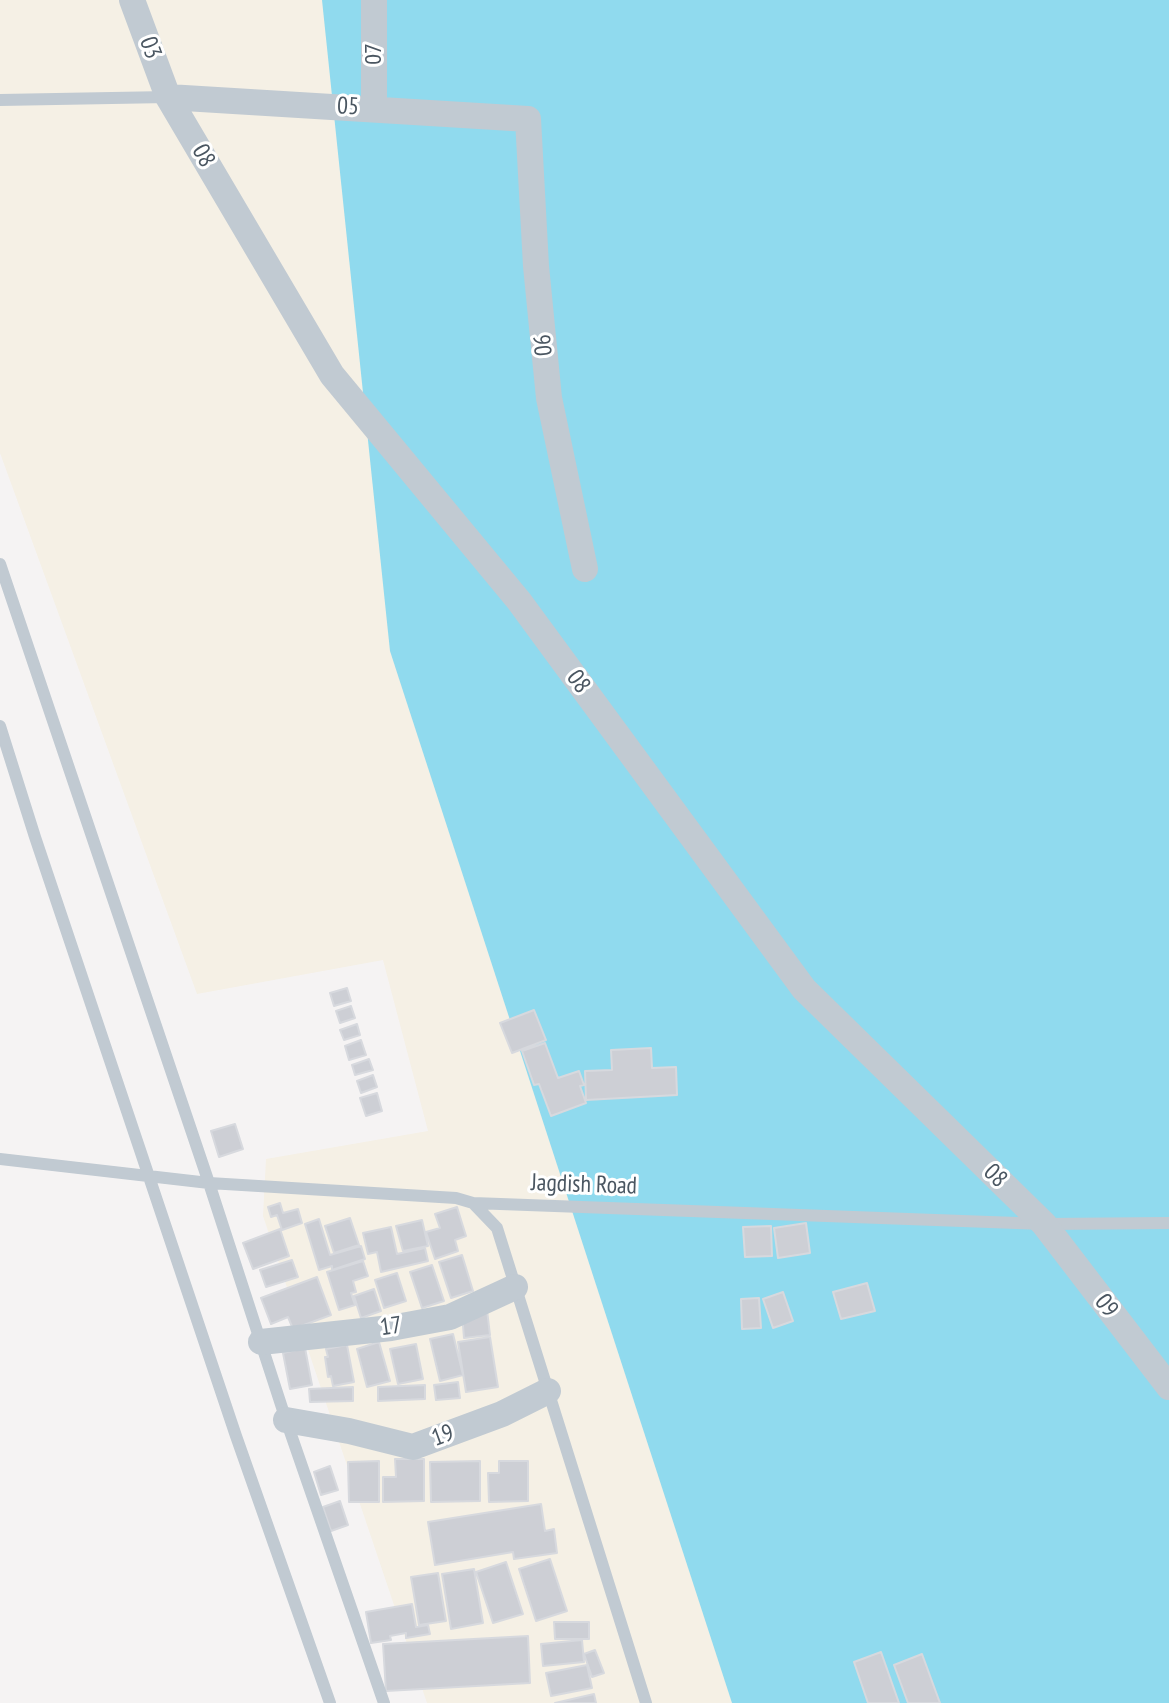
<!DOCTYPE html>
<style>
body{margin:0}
canvas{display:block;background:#f5f3f3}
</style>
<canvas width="1169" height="1703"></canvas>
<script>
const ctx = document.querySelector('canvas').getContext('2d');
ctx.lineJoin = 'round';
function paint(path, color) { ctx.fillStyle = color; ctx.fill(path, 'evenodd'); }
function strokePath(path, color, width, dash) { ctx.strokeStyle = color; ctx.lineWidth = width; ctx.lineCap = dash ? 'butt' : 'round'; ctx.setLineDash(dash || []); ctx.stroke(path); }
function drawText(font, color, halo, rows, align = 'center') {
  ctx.font = font + ' "PT Sans Narrow",sans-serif'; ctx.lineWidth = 6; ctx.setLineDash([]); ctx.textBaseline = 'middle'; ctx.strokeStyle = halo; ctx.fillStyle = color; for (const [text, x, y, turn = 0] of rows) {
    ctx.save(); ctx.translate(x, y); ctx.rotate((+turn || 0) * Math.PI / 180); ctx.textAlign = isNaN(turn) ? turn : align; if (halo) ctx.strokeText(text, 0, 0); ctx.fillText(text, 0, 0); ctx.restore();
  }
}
paint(new Path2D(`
 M0,0h922l247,1703h-742l-164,-487 3,-57 162,-28 -45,-171 -186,34 -197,-541z`), '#f5f0e5');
paint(new Path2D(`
 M322,0h847v1703h-437l-342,-1052z`), '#90daee');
const building = new Path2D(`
 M347,988l4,13 -17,5 -4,-13z
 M351,1006l4,12 -15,5 -4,-12z
 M534,1010l12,30 -34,13 -12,-30z
 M357,1024l3,11 -16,5 -4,-10z
 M361,1040l5,15 -17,5 -4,-14z
 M545,1043l13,35 21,-7 5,14 -4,1 6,17 -35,13 -12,-32 -5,1 -12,-34z
 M651,1048l1,20 24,-1 1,28 -91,5 -1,-29 27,-1 -1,-20z
 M369,1059l4,11 -18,5 -3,-10z
 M373,1075l4,12 -16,6 -4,-12z
 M377,1093l5,18 -16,5 -6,-18z
 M235,1124l8,25 -24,8 -8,-26z
 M280,1203l3,10 15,-4 4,14 -20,7 -5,-15 -6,2 -3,-10z
 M457,1207l9,29 -11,4 3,11 -23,8 -9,-27 14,-4 -5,-14z
 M350,1218l9,27 -25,8 -9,-27z
 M319,1219l11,36 31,-9 4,13 -33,11v-4l-13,4 -14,-46z
 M422,1220l6,26 -25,5 -7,-25z
 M806,1223l4,30 -32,5 -4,-30z
 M771,1226l1,30 -27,1 -2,-30z
 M391,1227l6,27 28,-6 3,13 -47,11 -4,-20 -9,2 -5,-21z
 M280,1229l9,27 -36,13 -10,-26z
 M462,1255l11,36 -22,7 -12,-36z
 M292,1260l6,17 -32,10 -6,-17z
 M363,1261l5,15 -15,5 3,11 -5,1 4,12 -16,5 -12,-38z
 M432,1265l12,36 -22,7 -12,-36z
 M397,1273l9,28 -22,7 -9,-28z
 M317,1277l14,38 -38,14 -5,-12 -17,7 -10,-26z
 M867,1283l8,28 -34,8 -8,-27z
 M374,1289l7,22 -20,7 -7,-22z
 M783,1292l10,29 -20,7 -10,-29z
 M759,1298l2,30 -19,1 -1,-30z
 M487,1310l3,25 -26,3 -2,-25z
 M453,1334l10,41 -23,6 -10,-42z
 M490,1337l8,50 -32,5 -8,-50z
 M379,1342l11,39 -23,6 -10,-38z
 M416,1344l7,35 -25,5 -8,-35z
 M347,1345l7,37 -21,4 -2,-10 -3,1 -3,-20h3l-2,-8z
 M305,1348l7,37 -22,4 -7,-36z
 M458,1382l2,16 -24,2 -2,-15z
 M425,1385v14l-47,2v-14z
 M353,1387v14l-43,1 -1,-13z
 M395,1459h29v42l-41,1v-25h13z
 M379,1461v41h-30l-1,-40z
 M480,1461v40l-49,1 -1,-40z
 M499,1461h29v40l-39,1 -1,-29h11z
 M330,1466l8,24 -17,5 -7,-23z
 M340,1501l8,24 -17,6 -8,-24z
 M541,1504l4,27 9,-2 3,24 -43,6 -1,-7 -78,13 -7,-43z
 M550,1559l17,52 -31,10 -17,-52z
 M506,1562l17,52 -30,9 -17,-51z
 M474,1569l9,54 -32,6 -9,-55z
 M438,1573l8,48 -27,4 -8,-48z
 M412,1604l4,23 12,-2 2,9 -24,4v-5l-16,3 1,4 -20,3 -5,-31z
 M554,1622h35v17h-34z
 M528,1636l2,47 -144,8 -3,-47z
 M582,1640l2,22 -41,4 -2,-22z
 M595,1650l9,23 -12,4 -8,-23z
 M881,1652l18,51h-31l-14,-41z
 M922,1654l18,49h-32l-14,-38z
 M587,1665l5,23 -41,8 -5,-23z
 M594,1694l2,9h-41z`);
paint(building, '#cdcfd5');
strokePath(building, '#d7d9de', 2);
strokePath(new Path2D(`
 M0,100l168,-3
 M0,564l209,619 77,237 98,283
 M0,726l35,111 201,599 94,267
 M0,1159l209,24 247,15 17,5 571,21 125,-1
 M473,1203l24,25 149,475`), '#c1cad2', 12);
strokePath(new Path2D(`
 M132,0l36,97 164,278 187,226 285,388 240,235 125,163
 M374,0v109
 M168,97l360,22 8,147 13,132 36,171
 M261,1342l130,-14 59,-11 65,-30
 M286,1420l63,11 64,16 89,-33 46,-23`), '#c1cad2', 26);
drawText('24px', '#4a5661', '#fff', [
 ["03",150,48,70],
 ["07",374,54,-90],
 ["05",348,107,3],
 ["08",203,156,60],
 ["06",544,345,-95],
 ["08",578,682,54],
 ["08",995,1176,44],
 ["Jagdish Road",584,1185,2],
 ["09",1106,1306,52],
 ["17",391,1327,-8],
 ["19",443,1436,-20]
]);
</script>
